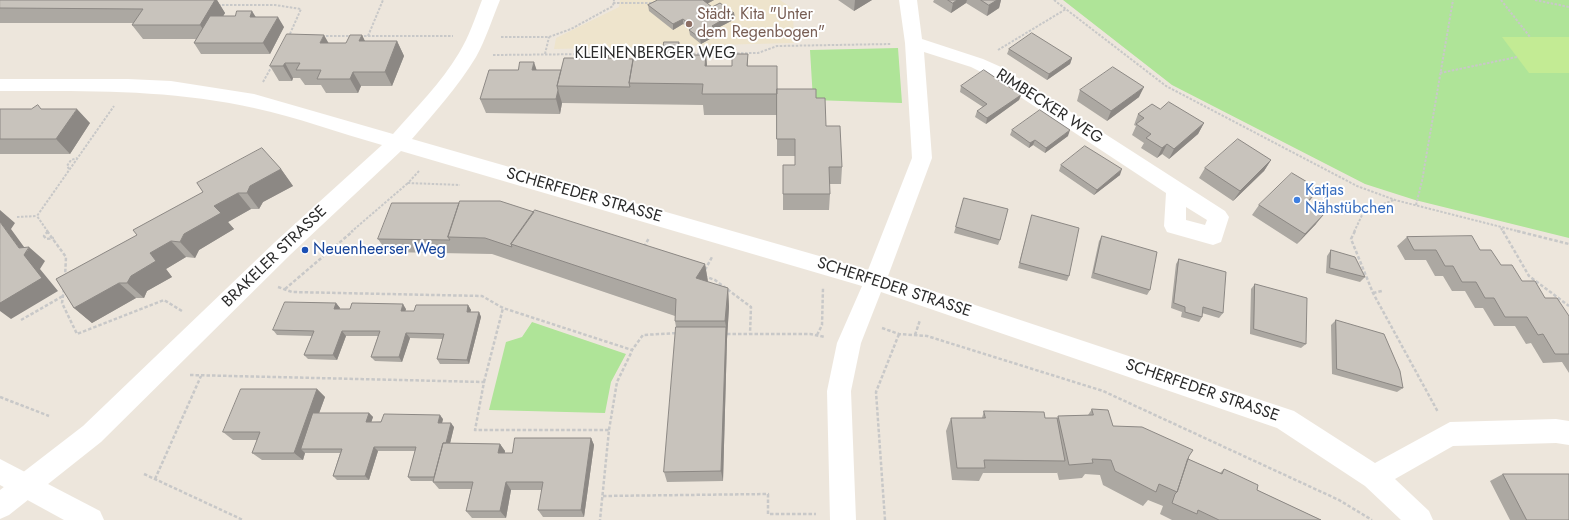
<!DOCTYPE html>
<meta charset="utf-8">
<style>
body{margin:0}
canvas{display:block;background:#ede6dc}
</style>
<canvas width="1569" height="520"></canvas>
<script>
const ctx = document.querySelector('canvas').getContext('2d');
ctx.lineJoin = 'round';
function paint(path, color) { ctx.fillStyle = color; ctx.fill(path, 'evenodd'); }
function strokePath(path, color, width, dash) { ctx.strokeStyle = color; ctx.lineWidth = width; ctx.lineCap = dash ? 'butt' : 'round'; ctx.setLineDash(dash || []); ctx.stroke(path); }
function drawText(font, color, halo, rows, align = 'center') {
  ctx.font = font + ' Jost,sans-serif'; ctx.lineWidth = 4; ctx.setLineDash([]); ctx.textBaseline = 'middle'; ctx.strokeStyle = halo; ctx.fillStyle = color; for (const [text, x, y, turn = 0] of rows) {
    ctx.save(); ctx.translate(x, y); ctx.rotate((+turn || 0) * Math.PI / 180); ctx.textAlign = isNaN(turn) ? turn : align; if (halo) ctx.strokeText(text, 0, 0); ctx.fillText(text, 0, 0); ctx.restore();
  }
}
paint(new Path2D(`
 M620,0h160l13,9 1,34 -240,6 2,-11 63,-31z`), '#eee4cc');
paint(new Path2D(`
 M1063,0h506v238l-154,-38 -50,-16 -193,-99z
 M898,48l4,55 -89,-3 -3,-50z
 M532,322l94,32 -15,28 -6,31 -116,-3 17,-68 16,-5z`), '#afe498');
paint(new Path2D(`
 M1502,37h67v36h-40z`), '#c3eb94');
strokePath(new Path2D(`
 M1054,0l112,86 191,100 38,14 126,32
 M1501,0l29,37
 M1535,0l34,7
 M613,3h40
 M218,5h57l26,4 -12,27
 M322,36h29
 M360,36h93
 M368,36l15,-36
 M501,37h48l22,-8 42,-23 1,-6
 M998,50l68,-41
 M545,54l4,-17
 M607,54h57
 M677,54l81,-1 19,-7 114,-2
 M493,55l103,-1
 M1440,73l77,-16
 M263,82l9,-16
 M69,169l-2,-3 4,-6 6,-2
 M419,171l-11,12 52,2
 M1416,205l6,-24 31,-181
 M17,217l20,-1
 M1501,228l2,4
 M48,232l-11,-16 77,-110
 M351,232l57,-49
 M1354,232l10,-21 30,-11`), '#c8c8c8', 2, [2.5, 1.5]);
strokePath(new Path2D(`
 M47,231l19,26 -1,21
 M48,231l-4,5 2,3 8,-1
 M1355,231l-4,8 22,54 65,119
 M1503,231l26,45 40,30
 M1517,231l52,13
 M644,247l5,-9
 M705,270l7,-13
 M704,276l11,4 36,27 -1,27
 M278,287l14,5 190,4 21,12 129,42 11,-15 35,-2
 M64,289l-2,14 15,31 87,-34 18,11
 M285,289l68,-58
 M1373,293l9,-2
 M21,320l42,-24
 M882,328l17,6 28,2 176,55 236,109 33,20
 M727,334h83l15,3
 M817,335l5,-10 1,-37
 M915,335l5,-15
 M190,375l294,7 -9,48h134l-9,90
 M484,382l19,-74
 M0,397l49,19
 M609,430l8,-48 15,-31
 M144,474l99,46
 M155,479l46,-103
 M603,496l165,-2v20h48
 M885,520l-9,-128 23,-58`), '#c8c8c8', 2.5, [3.5, 2]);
paint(new Path2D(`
 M482,0h18c-8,19 -14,39 -24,57 -18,30 -42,56 -64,82l456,131 44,-112 -7,-115 -6,-43h18l5,39 61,20 18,8 224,144 4,6 -8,25 -8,3 -46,-13 -3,-6 2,-33 -179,-118 -16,-8 -47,-15 8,106 -44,118 406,135 81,52 75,-41 106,-3 13,2v24l-13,-2 -103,3 -58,33 34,32 4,9h-32l-36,-34 -88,-58 -396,-136 -20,51 -10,48 5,129h-26l-3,-129 10,-48 25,-57 -461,-135 -110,103 -190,188 -92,73 -9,4v-29l83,-64 192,-184 107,-97c-43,-12 -85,-28 -128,-37 -84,-19 -169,-17 -254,-17v-12h128l43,2 83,13 139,40c23,-26 48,-51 66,-81 10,-16 16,-35 23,-53zM1186,207l21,13 -2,5 -19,-5z`), '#fff');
paint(new Path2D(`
 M0,459l100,52 4,9h-40l-64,-35z`), '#fff');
paint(new Path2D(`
 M0,0h217l8,13 -2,3 33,1 28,10 -14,27h-69l-7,-11 2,-4h-53l-11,-14 1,-2h-133z
 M657,0h57l-7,4 5,3 22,6 1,6 -19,10 1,6 -16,9 -11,-9 -1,-5 1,-1 -7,-5 -10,6 -24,-19 -1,-6z
 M838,0h34l-18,11z
 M934,0h67l-2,8 -12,8 -21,-13 -15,10 -18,-11z
 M362,35l3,6h32l7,15 -12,30h-31l-3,7h-32l-5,-8h-16l-5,-7h-7l-1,3h-13l-9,-15 59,-23h17z
 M679,42l1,13h26l1,11h25l16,-12v12l30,23 38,9 10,28 16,41 -1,17h-12l1,10 -1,16h-46v-45h12v-9h-18v-41h-73l-1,-10 -141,-2 -2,11 -74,-1 -6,-14 38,-29h43l49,-12 23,1 29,-3z
 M1009,49l63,9 -2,6 -23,16 -40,-26z
 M961,86l60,9 -2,5 -33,24 -11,-7 2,-6 6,-4 -23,-15z
 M1080,90l59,7 -32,24 -30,-20z
 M0,109h42l48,14 -20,31h-70z
 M1160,109l44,14 -6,11 -29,25 -7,-5 -5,4 -16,-10 3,-5 -12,-8 4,-9 -2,-1 4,-11z
 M1012,130l56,6 -23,17 -12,-8 -4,3 -19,-13z
 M1271,160l-7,11 -31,30 -34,-23 6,-10z
 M1061,165l59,10 -26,20 -35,-24z
 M281,169l12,17 -30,16 -4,7h-8l-23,13 6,7 -35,21 -4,8 -9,-1 -20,12 6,8 -25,14 -3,7h-8l-44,25 -18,-15 -18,-29z
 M964,198l36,42 -2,5 -44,-12z
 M1311,199l-4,4 9,21 -19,20 -45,-29 7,-10z
 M534,212l171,52 3,18 20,6 1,19 -2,32 -4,142 -56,1 -3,-10 12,-145 -1,-6v-5l-183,-62 -105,-2 -9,-13z
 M1032,215l37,61 -2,5 -49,-13z
 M1102,236l48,54 -3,5 -56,-17 8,-37z
 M1407,237l73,13 42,31 23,17 24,18v57l-7,-11 -19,1 -12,-20 -5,1 -11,-18h-21l-11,-18h-8l-10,-17h-13l-9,-15h-8l-9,-16h-21l-8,-14z
 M1331,250l34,27 -5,5 -34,-9 1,-17z
 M1179,259l44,54 -4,5 -17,-5v4l-3,5 -18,-5 1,-5 -11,-4 5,-44z
 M1255,284l51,60 -5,4 -51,-14 1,-45z
 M336,303l4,5 -1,1h67l-1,2h9l54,-6 3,5 -1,2h9l2,5 -12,47h-29l-3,-5 6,-20 -33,-1 -8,24 -27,-1 -4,-4 7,-21h-32l-9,24 -29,-1 -4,-4 8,-19 -35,-1 -4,-5z
 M1336,320l67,68 -6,4 -65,-18 -1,-49z
 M317,389l8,8 -6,16h50l4,4 -2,5 72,-3 -1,4 12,4 -4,16 50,1 5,7v2h7l79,-15 3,7 -10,72h-41l-5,-7 4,-20h-31l-5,28h-34l-6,-7 5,-22h-32l-6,-7v-1h-22l-3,-4 7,-26h-37l-9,29h-32l-4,-4 7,-23h-35l-2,7h-41l-10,-7 5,-13h-24l-10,-8z
 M1092,409l21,17 76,30 -1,3 32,14 4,-4 33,21 64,30h-149l-12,-6 3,-8 -15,-6 -5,6 -40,-21 -3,-10 -15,-1 -3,4 -23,2 -2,-8v1h-74l-4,8 -27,-1 -6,-49 5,-13h31l2,-7 61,7h12l1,-2 30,-1z
 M1503,474l66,46h-59l-20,-39z`), '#aca8a2');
paint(new Path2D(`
 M215,0h2l8,13 -15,26 -10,-14z
 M703,0h11l-11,6z
 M855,0h17l-18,11z
 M957,0h10l-1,3 -15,10 2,-10z
 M997,0h4l-2,8 -12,8 2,-11z
 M252,11l7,11 -9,-5z
 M734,13l1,6 -23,12v-5z
 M278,17l6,10 -14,27 -7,-11z
 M683,19v5l-10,6v-6z
 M716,29l1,6 -16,9 -1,-6z
 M324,35l8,14 -12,-6z
 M362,35l7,15 -10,-9z
 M397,41l7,15 -12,30 -7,-14z
 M679,42l2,21 -4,-8z
 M706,55l2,21 -3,-10z
 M1072,58l-2,6 -23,16 2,-6z
 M534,62l5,15 -7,-7z
 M285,63l8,15 -1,3 -9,-15z
 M353,72l8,14 -3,7 -8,-14z
 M1144,87l-5,10 -32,24 4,-10z
 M558,90l4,13 -2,11 -4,-15z
 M1021,95l-2,5 -33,24 1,-6z
 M77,109l13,14 -20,31 -14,-15z
 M1204,123l-6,11 -29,25 5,-10z
 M1070,130l-2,6 -23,17 1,-5z
 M1035,140l-2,5 -4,3 1,-5z
 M1167,144l-5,10 -5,4 5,-10z
 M1271,160l-7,11 -31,30 7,-10z
 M281,169l12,17 -30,16 -4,7 -12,-16 3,-7z
 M1122,169l-2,6 -26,20 3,-5z
 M1319,189l-8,10 -13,14 8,-10z
 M238,193l13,16 -23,13 6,7 -35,21 -4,8 -15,-16 4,-8 30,-28z
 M0,210l15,13 -4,6 16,22 2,-4 16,14 -5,8 18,22 -47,28 -11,-8v-8l19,-55 -19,-26z
 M1324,214l-8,10 -19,20 8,-10z
 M171,241l15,16 -20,12 6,8 -25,14 -3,7 -17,-15 4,-7 19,-23z
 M705,264l3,18 -12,-4z
 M119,283l17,15 -44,25 -18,-15z
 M728,288l1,19 -2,32 -4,142 -2,-10 5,-144 -1,-6z
 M336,303l4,5 -2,6 -4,-5z
 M403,304l3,5 -2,7 -3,-5z
 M468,305l3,5 -2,7 -2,-5z
 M479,312l2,5 -12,47 -2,-4z
 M342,331l4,5 -9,24 -4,-5z
 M406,333l4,5 -8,24 -3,-5z
 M317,389l8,8 -19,52h-5l4,4 -2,7 -9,-7z
 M369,413l4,4 -3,9 -4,-4z
 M440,415l3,4 -2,8 -3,-4z
 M451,423l3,4 -13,54 -3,-4z
 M591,438l3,7 -10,72 -3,-7z
 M500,444l5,7 -2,9 -5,-7z
 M374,447l4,4 -9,29 -4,-4z
 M506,482l5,8 -5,28 -6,-7z`), '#8c8884');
const building = new Path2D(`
 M0,0h215l-15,25h-68l11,-16 -143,-1z
 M658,0h45l9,7 8,-4 14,10 -22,13 4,3 -16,9 -11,-8 4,-3 -10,-8 -10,5 -25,-19z
 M948,0h9l-4,3z
 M981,0h16l-8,5z
 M237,11h15l-2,6h28l-15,26h-69l16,-27h25z
 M1032,33l40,25 -23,16 -40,-25z
 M287,34l37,1 -4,8h26l4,-8h12l-3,6h38l-12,31h-32l-3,7h-33l4,-9h-25l4,-7h-15l-2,3h-13z
 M664,42h15l-2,13h29l-1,11h27v-12h16l-1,12h30v28h-75l1,-10 -74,-1 5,-28 28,1z
 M595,53h14l-1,5 25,1 -4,24 1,4 -73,-1 7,-28h30z
 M520,62h14l-2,8h29l-4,16 1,4 -2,9h-76l9,-29h29z
 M1113,67l31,20 -33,24 -31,-21z
 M984,70l37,25 -34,23 -10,-7 10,-7 -26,-18z
 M777,89h39v9h9l1,28h14l2,41h-13l1,27h-47v-29h12v-26h-18z
 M1169,102l35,21 -30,26 -7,-5 -5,4 -16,-10 5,-4 -15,-10 8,-6 -6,-4 14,-10 8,5z
 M38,105l3,4h36l-21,30h-56v-30h31z
 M1040,110l30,20 -24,18 -11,-8 -5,3 -18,-13z
 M1238,139l33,21 -31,31 -35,-23z
 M1085,146l37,23 -25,21 -36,-25z
 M262,148l19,21 -31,17 -3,7h-9l-24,13 7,7 -37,21 -4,8 -9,-1 -21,12 6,8 -25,15 -4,7h-8l-45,25 -18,-29 81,-44 -4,-5 70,-38 -6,-9z
 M1292,173l27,16 -13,14 18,11 -19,20 -46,-29z
 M964,198l44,11 -8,31 -44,-13z
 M460,201h40l34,11 -23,32 1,3 -27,-9 -37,-1z
 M392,203h67l-11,34 2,3 -72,-1z
 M535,210l170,54 -9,14 32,10 -3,33h-50l1,-22 -165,-55z
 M1032,215l47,13 -10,48 -49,-13z
 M0,222l19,26 10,-1 -5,8 18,23 -42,25z
 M1102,236l55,16 -7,38 -56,-17z
 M1472,236l8,14h11l10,15h11l10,16h13l10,17h12l12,18v38h-14l-12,-20 -5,1 -11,-18h-22l-11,-19h-9l-9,-16h-14l-9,-16h-8l-9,-16h-22l-7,-13z
 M1331,250l24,7 10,20 -35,-9z
 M1179,259l47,13 -3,41 -20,-6 -1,10 -17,-5v-5l-11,-4z
 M1255,284l52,14 -1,46 -52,-15z
 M285,302l51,1 -2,6h16l2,-6 51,1 -2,7h13l2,-6h52l-1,7h12l-12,48 -30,-1 7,-25 -38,-1 -7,24h-28l9,-26h-38l-9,24h-29l10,-24 -41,-1z
 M1336,320l48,14 16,37 3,17 -66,-19z
 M676,327h50l-5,144 -57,1z
 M241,389h76l-23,64h-42l8,-21h-37z
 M1092,409l16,1 5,16 29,1 51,23 -4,6 -12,36 -18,-8 -3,8 -41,-21 -4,-11 -19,-1 1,4 -24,2 -11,-49 35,-1z
 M984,411l60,1 1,6h12l8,43 -81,-1 1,8h-28l-6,-50h34z
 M313,413h56l-3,9h15l3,-8 56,1 -2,8h13l-5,20h-3l-9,34h-26l8,-30h-42l-9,29h-32l9,-27h-41z
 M515,438h76l-10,72h-43l5,-28h-37l-6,29h-34l7,-29h-40l10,-39 57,1 -2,9h14z
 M1188,459l34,15 2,-5 34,16 -1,5 64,30h-102l-21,-10 -1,4 -25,-11 3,-9 2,-2z
 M1503,474h66v46h-42z`);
paint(building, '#c8c3bc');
strokePath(building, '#8c8884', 1);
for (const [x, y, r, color] of [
 [689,24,4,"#8d6e63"],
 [1297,200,4,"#3f7fe0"],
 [305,250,4,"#1a4fb4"]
]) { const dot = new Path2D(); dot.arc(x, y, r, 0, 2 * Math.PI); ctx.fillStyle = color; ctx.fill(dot); strokePath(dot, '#fff', 1.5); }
drawText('16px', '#785e54', '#fff', [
 ["Städt. Kita \"Unter",697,15],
 ["dem Regenbogen\"",697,33]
], 'left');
drawText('16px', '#2b2b2b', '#fff', [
 ["KLEINENBERGER WEG",655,54],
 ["RIMBECKER WEG",1049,107,33],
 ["SCHERFEDER STRASSE",584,196,16],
 ["BRAKELER STRASSE",275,257,-44],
 ["SCHERFEDER STRASSE",894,288,18],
 ["SCHERFEDER STRASSE",1202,391,19]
]);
drawText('16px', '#366cbe', '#fff', [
 ["Katjas",1305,191],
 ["Nähstübchen",1305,209]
], 'left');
drawText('16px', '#164399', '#fff', [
 ["Neuenheerser Weg",313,250]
], 'left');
</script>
